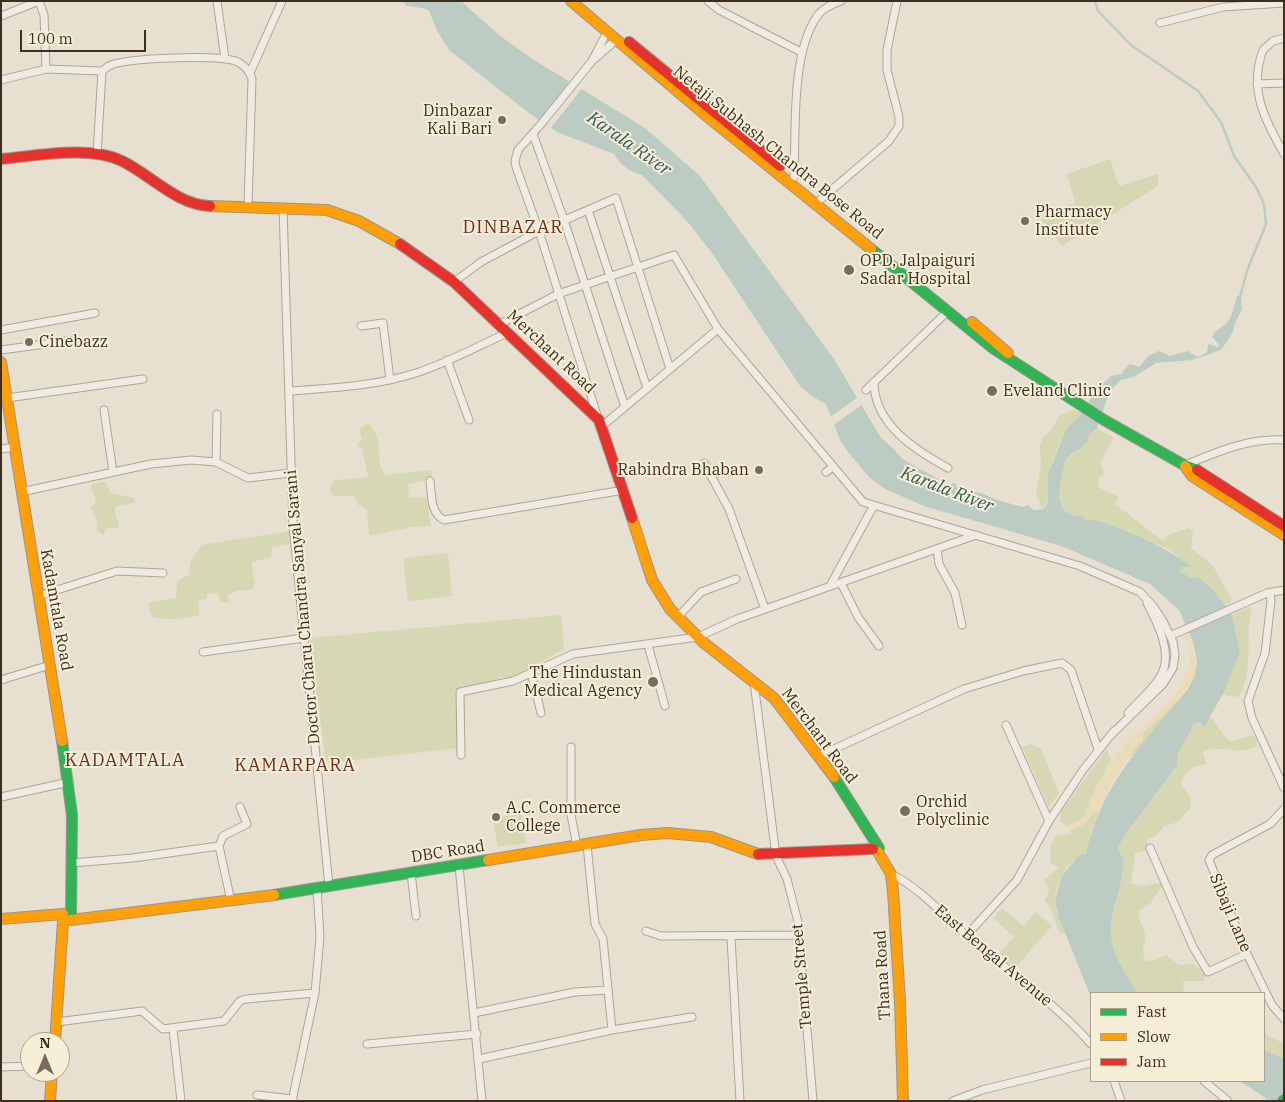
<!DOCTYPE html>
<style>
body{margin:0}
#map{position:relative;width:1285px;height:1102px;overflow:hidden;background:#e7e0d1;font-family:"IBM Plex Serif",serif}
canvas{display:block}
.frame{position:absolute;inset:0;border:2px solid #3d2e20;pointer-events:none}
.legend{position:absolute;left:1090px;top:992px;width:175px;height:90px;box-sizing:border-box;background:#f7eed8;border:1px solid #ada18e;margin:0;padding:6px 9px;list-style:none;font-size:15px;color:#3d2e20}
.legend li{display:flex;align-items:center;gap:10px;height:25px}
.legend b{width:25px;border:1px solid #ada18e}
.north{position:absolute;left:20px;top:1032px;width:50px;height:50px;box-sizing:border-box;background:#f7eed8;border:1px solid #ada18e;border-radius:50%;rotate:0deg;font-size:14px;font-weight:700;line-height:20px;text-align:center;color:#3d2e20}
.north::after{content:'';display:block;margin:auto;width:18px;height:22px;background:#786c5e;clip-path:polygon(50% 0,100% 100%,50% 72%,0 100%)}
.scale{position:absolute;left:20px;top:30px;width:126px;height:22px;box-sizing:border-box;border:2px solid #3d2e20;border-top:0;padding-left:6px;font-size:15px;line-height:18px;white-space:nowrap;color:#3d2e20;-webkit-text-stroke:4px #f7eed8;paint-order:stroke}
</style>
<div id="map">
<canvas width="1285" height="1102"></canvas>
<div class="frame"></div>
<ul class="legend">
<li><b style="height:6px;background:#30b455"></b>Fast</li>
<li><b style="height:6px;background:#ff9f0a"></b>Slow</li>
<li><b style="height:6px;background:#e5322d"></b>Jam</li>
</ul>
<div class="north">N</div>
<div class="scale">100 m</div>
</div>
<script>
const ctx = document.querySelector('canvas').getContext('2d');
ctx.lineJoin = 'round';
function paint(path, color) { ctx.fillStyle = color; ctx.fill(path, 'evenodd'); }
function strokePath(path, color, width, dash) { ctx.strokeStyle = color; ctx.lineWidth = width; ctx.lineCap = dash ? 'butt' : 'round'; ctx.setLineDash(dash || []); ctx.stroke(path); }
function drawText(font, color, halo, rows, align = 'center') {
  ctx.font = font + ' "IBM Plex Serif",serif'; ctx.lineWidth = 4; ctx.setLineDash([]); ctx.textBaseline = 'middle'; ctx.strokeStyle = halo; ctx.fillStyle = color; for (const [text, x, y, turn = 0] of rows) {
    ctx.save(); ctx.translate(x, y); ctx.rotate((+turn || 0) * Math.PI / 180); ctx.textAlign = isNaN(turn) ? turn : align; if (halo) ctx.strokeText(text, 0, 0); ctx.fillText(text, 0, 0); ctx.restore();
  }
}
paint(new Path2D(`
 M1110,159l9,27 39,-12v12l-96,60 -24,-30 37,-13 -8,-29z
 M1072,410l10,2c-18,19 -25,35 -33,61 -4,12 5,26 -7,36l-6,-15 5,-28 -1,-21 3,-8 9,-8 7,-13z
 M368,423c19,17 4,42 19,52l41,-5 3,1 1,6 -9,4 -15,3 1,14 18,-1 4,29 -20,1 -42,9 -2,-27 -9,-4 -4,-9h-21l-3,-4 2,-9 4,-3 32,-3 -6,-29 -4,-1v-3l4,-5 -3,-10z
 M1097,428l17,10 -14,25 4,11 -5,3 -1,9c6,6 15,6 21,12l-4,6 48,37 7,-7 19,-6 4,4 -2,16 22,18 19,34 -2,3 -6,2 -12,-16 -32,-17 1,-5h10l-22,-18 -77,-30 -7,2 -4,-6 -9,1c-19,-10 -16,-46 -2,-60 3,-4 9,-6 13,-10 4,-3 3,-5 5,-10 2,-3 7,-5 9,-8z
 M106,482l5,11 24,5 -1,5 -18,3 -1,5 4,16 -13,2 -2,6 -7,-4v-10l-6,-13 5,-6 -5,-16 2,-3z
 M290,531l1,13 -19,3 -1,10 -19,5 1,16 2,2 -2,9 -17,2 -9,4 2,8h-8l-3,-10 -11,1v5l-8,1v15c-14,4 -33,6 -47,2l-4,-12 2,-3 26,-4 1,-17 12,-6 1,-12 11,-18z
 M448,553l4,43 -44,5 -5,-43z
 M1249,607l3,1c-8,29 3,60 -13,88l-7,1 -9,-3 17,-41 -8,-38z
 M561,615l3,34 -53,30 -10,-2 -20,9 -26,4 4,58 -133,15 -17,-125z
 M1195,675c-16,30 -41,57 -64,82l-2,-2 10,-12h4v-10l40,-38z
 M1209,716c10,8 11,19 22,26l17,-6 8,1 1,9c-17,10 -36,-2 -54,6l3,12c-13,2 -22,6 -25,20l10,15 -1,9 -12,14 -14,4 -7,9 -11,5 4,10 -15,3 -4,31 12,2 19,-4 1,3 -13,19 -11,7c-1,9 4,14 6,23 2,11 -6,14 1,27h6l14,-6 13,10 14,-1 13,9 -2,8h-21l1,12h-46c-22,-34 -35,-51 -22,-93 3,-9 9,-33 7,-42 -1,-4 -4,-4 -5,-10l5,-10 54,-73 1,-11 16,-30 6,-2 4,5z
 M1031,744l10,5 18,44 -10,14 -27,-60z
 M1107,749l4,11 -20,37 -6,19 -14,9h-7l-4,-4 1,-10z
 M1097,809l2,1 -7,18 -6,26c-19,6 -30,27 -31,46 0,11 7,23 11,33h-6c-7,-12 -5,-22 -15,-32l4,-11 -6,-10 16,-12 -9,-5 1,-19 6,-9 14,-1v-5l17,-8 3,-7z
 M521,814l5,29 -28,4 -5,-29z
 M1002,908l21,18 13,-14 16,14 -37,42 -16,-14 15,-17 -21,-19z
 M1264,1033l20,11v15l-20,-9z`), '#d6d7b3');
paint(new Path2D(`
 M1189,634c0,9 6,21 7,29 5,18 -39,57 -53,70v11l-4,-1 -25,36 -15,31 -8,4 -6,10 -10,5 -13,-2 22,-8 7,-22 20,-37 20,-24 27,-23 22,-25 10,-28 -2,-17 -4,-7z`), '#eadcb9');
paint(new Path2D(`
 M402,1h59l38,34 32,23 114,70 54,47 135,184 47,79 13,11 8,10 47,26 5,-2c8,9 16,8 27,10 12,6 26,10 42,14l5,-2 6,5 9,-1 5,-6v-29l18,-44 21,-23 6,-14 18,-17 13,-3 -2,-1 8,-8 9,3 9,-11 11,-5 11,5 18,-5 9,6 10,-4 1,-9 10,3 1,-3 -7,-7c3,-7 6,-7 11,-11 9,-5 11,-21 14,-30h4l1,13 -7,14 -2,9 -12,18 -29,10 -36,3 -22,14 -17,4 -6,6 -14,41 -8,7 -2,7 -6,6 -10,6 -6,8 -5,20 -1,15 4,12 9,7 11,-1 2,6 7,-2c38,13 69,25 101,48h-12l-1,5 12,6 6,-1 14,12 20,26 8,38 -17,41 -19,33 -4,-5 -6,2 -16,30 -1,11 -54,73 -5,10c1,6 4,6 5,10 2,9 -4,34 -7,42 -13,42 0,59 22,93h-47v4l-32,-79 -4,-17 6,-24 18,-22 7,-1c14,-69 59,-113 102,-165l7,-14 2,-13 -4,-20 -14,-32 -29,-26 -89,-38 -137,-40 -39,-17 -16,-12 -21,-25 -8,-12 -14,-36 -13,-7 -13,-11 -88,-133 -25,-32 -45,-46c-13,-3 -21,-10 -28,-21l-57,-22 -28,-19 -79,-62 -13,-20 -8,-20 -6,-3 -16,-2z
 M1264,1050l20,9v42h-14l-30,-20h24z`), '#bcccc2');
paint(new Path2D(`
 M571,79l12,8 -33,42 -11,-8z
 M858,397l5,7 -31,22 -3,-8z`), '#e7e0d1');
strokePath(new Path2D(`
 M1095,1l3,10 33,34 67,46 23,31 13,34 22,31 8,17 2,20 -19,47 -7,26
 M1108,391l12,-12`), '#bcccc2', 2.5);
const street = new Path2D(`
 M217,1l8,58
 M708,1l11,9 82,42
 M1,16l38,-15
 M1160,23l63,-16 61,-4
 M607,32l-15,29 24,-21
 M1284,38l-11,3 -10,9c-15,40 2,69 21,104
 M46,69l56,2
 M250,73l32,-72
 M1,80l45,-11 -2,-54 -5,-14
 M1257,84l27,-1
 M533,134l31,86 61,187
 M97,154l5,-83c3,-2 6,-5 9,-6 18,-7 110,-11 127,-3 7,4 12,9 14,17l-4,127
 M794,177c2,-44 -3,-122 22,-159 5,-9 16,-14 25,-17
 M821,199l68,-58 10,-15v-9l-12,-47v-20l10,-49
 M283,207l10,319 36,360
 M588,210l59,178
 M454,282l27,-20 58,-31 -23,-64 -1,-6 3,-11 24,-27 50,-62
 M500,324l58,-30 116,-39 44,74 145,173 217,64 60,26 13,14 10,15 10,21 2,13 -2,13 -10,16 -52,51
 M361,326l22,-3 7,57
 M1,330l94,-17
 M1,350l74,-10
 M447,360l22,60
 M874,382c0,42 41,68 74,86
 M866,390l82,-79
 M289,391c43,-3 89,-5 130,-19 30,-10 59,-26 88,-39
 M7,398l136,-19
 M104,410l9,62
 M597,415l-58,-184 77,-33 54,171
 M601,427l117,-98
 M1,449l13,-2
 M216,462l1,-48
 M704,463l25,46 36,100
 M1185,465c32,-13 63,-27 99,-25
 M826,472l7,-5
 M430,481c2,14 0,32 14,39l180,-30
 M21,492l130,-28 40,-4 25,2 32,16 43,-5
 M937,549l2,15 16,29 7,32
 M841,583l17,34 21,29
 M830,586l43,-79
 M1270,593l1,8 -6,52 -17,48 4,17 32,70
 M38,596l79,-25 46,2
 M677,618l24,-26 35,-13
 M1170,636l97,-43 17,-3
 M648,645l17,61
 M203,652l101,-14
 M531,672l10,41
 M1,680l49,-15
 M754,682l22,174 11,23 11,43 15,179
 M1128,713c10,-11 24,-23 32,-36 14,-22 -2,-53 -13,-74
 M1006,725l43,96
 M571,747v68l6,31
 M461,755l-1,-63 53,-11 60,-27 125,-17 39,-18 239,-84
 M819,756l145,-67 59,-18 39,-8 9,7 27,79
 M1,797l68,-15
 M1284,809l-14,15 -58,31 -3,5 38,94 25,51 12,14
 M587,845l8,79 8,15 9,91
 M219,846l4,-10 24,-12 -7,-17
 M1150,848l43,99 15,25 39,-18
 M71,863l62,-5 86,-12 12,55
 M459,866l23,235
 M411,873l5,43
 M891,874c29,14 52,41 76,62 42,36 88,67 124,108
 M646,931l15,5 139,-1
 M966,936l51,-56 32,-59 34,-51 31,-39
 M731,937l9,164
 M474,1013l101,-21 33,-2
 M57,1022l85,-11 21,18 61,-8 16,-20 6,-2 69,-6
 M173,1029l8,72
 M367,1044l110,-10
 M479,1059l133,-29 80,-13
 M1,1067l29,-1
 M1114,1081l7,20
 M1204,1081l24,20
 M257,1095l36,4
 M292,1101l23,-108 5,-56 -3,-49
 M953,1101l29,-11 109,-27`);
const fast = new Path2D(`
 M871,249l123,100 110,71 80,45 13,5
 M62,741l10,74 -1,99
 M834,777l45,71
 M274,895l214,-35
 M1283,1101l1,-1`);
const slow = new Path2D(`
 M571,1l132,112 168,136
 M210,206l117,4 32,11 41,23
 M972,322l36,31
 M1,362l61,379
 M1185,466l7,10 92,59
 M632,518l20,62 18,29 34,34 70,55 60,79
 M878,852l13,22 2,18 7,109 3,100
 M488,860l153,-25 26,-2 44,4 47,17
 M1,919l62,-5
 M71,920l203,-25
 M55,1042l8,-121
 M50,1101l2,-29`);
const jam = new Path2D(`
 M629,42l151,124
 M1,159c35,-3 88,-14 121,2 29,14 55,44 88,45
 M400,244l54,38 145,138 33,98
 M1197,470l87,56
 M758,854l115,-5`);
strokePath(street, '#ada599', 9);
strokePath(fast, '#9c958a', 12);
strokePath(slow, '#9c958a', 12);
strokePath(jam, '#9c958a', 12);
strokePath(street, '#efebe3', 7);
strokePath(fast, '#30b455', 10);
strokePath(slow, '#ff9f0a', 10);
strokePath(jam, '#e5322d', 10);
for (const [x, y, r, color] of [
 [502,120,5,"#786c5e"],
 [1025,221,5,"#786c5e"],
 [849,270,6,"#786c5e"],
 [29,342,5,"#786c5e"],
 [992,391,6,"#786c5e"],
 [759,470,5,"#786c5e"],
 [653,682,6,"#786c5e"],
 [905,811,6,"#786c5e"],
 [496,817,5,"#786c5e"]
]) { const dot = new Path2D(); dot.arc(x, y, r, 0, 2 * Math.PI); ctx.fillStyle = color; ctx.fill(dot); strokePath(dot, '#f7eed8', 2); }
drawText('16px', '#3d2e20', '#f7eed8', [
 ["Dinbazar",492,111,"right"],
 ["Kali Bari",492,129,"right"],
 ["Pharmacy",1035,212],
 ["Institute",1035,230],
 ["OPD, Jalpaiguri",860,261],
 ["Sadar Hospital",860,279],
 ["Cinebazz",39,342],
 ["Eveland Clinic",1003,391],
 ["Rabindra Bhaban",749,470,"right"],
 ["The Hindustan",642,673,"right"],
 ["Medical Agency",642,691,"right"],
 ["Orchid",916,802],
 ["Polyclinic",916,820],
 ["A.C. Commerce",506,808],
 ["College",506,826]
], 'left');
drawText('16px', '#3d2e20', '#f7eed8', [
 ["Netaji Subhash Chandra Bose Road",778,153,39],
 ["Merchant Road",551,352,43],
 ["Doctor Charu Chandra Sanyal Sarani",303,607,-95],
 ["Kadamtala Road",56,610,80],
 ["Merchant Road",819,736,53],
 ["DBC Road",448,852,-9],
 ["Sibaji Lane",1230,913,67],
 ["East Bengal Avenue",993,956,40],
 ["Thana Road",883,975,-93],
 ["Temple Street",802,976,-95]
]);
drawText('italic 18px', '#2f5d5a', '#f7eed8', [
 ["Karala River",629,144,35],
 ["Karala River",947,490,21]
]);
ctx.letterSpacing = '1px';
drawText('18px', '#6b2e1e', '#f7eed8', [
 ["DINBAZAR",513,228],
 ["KADAMTALA",125,761],
 ["KAMARPARA",295,766]
]);
ctx.letterSpacing = '0px';
</script>
